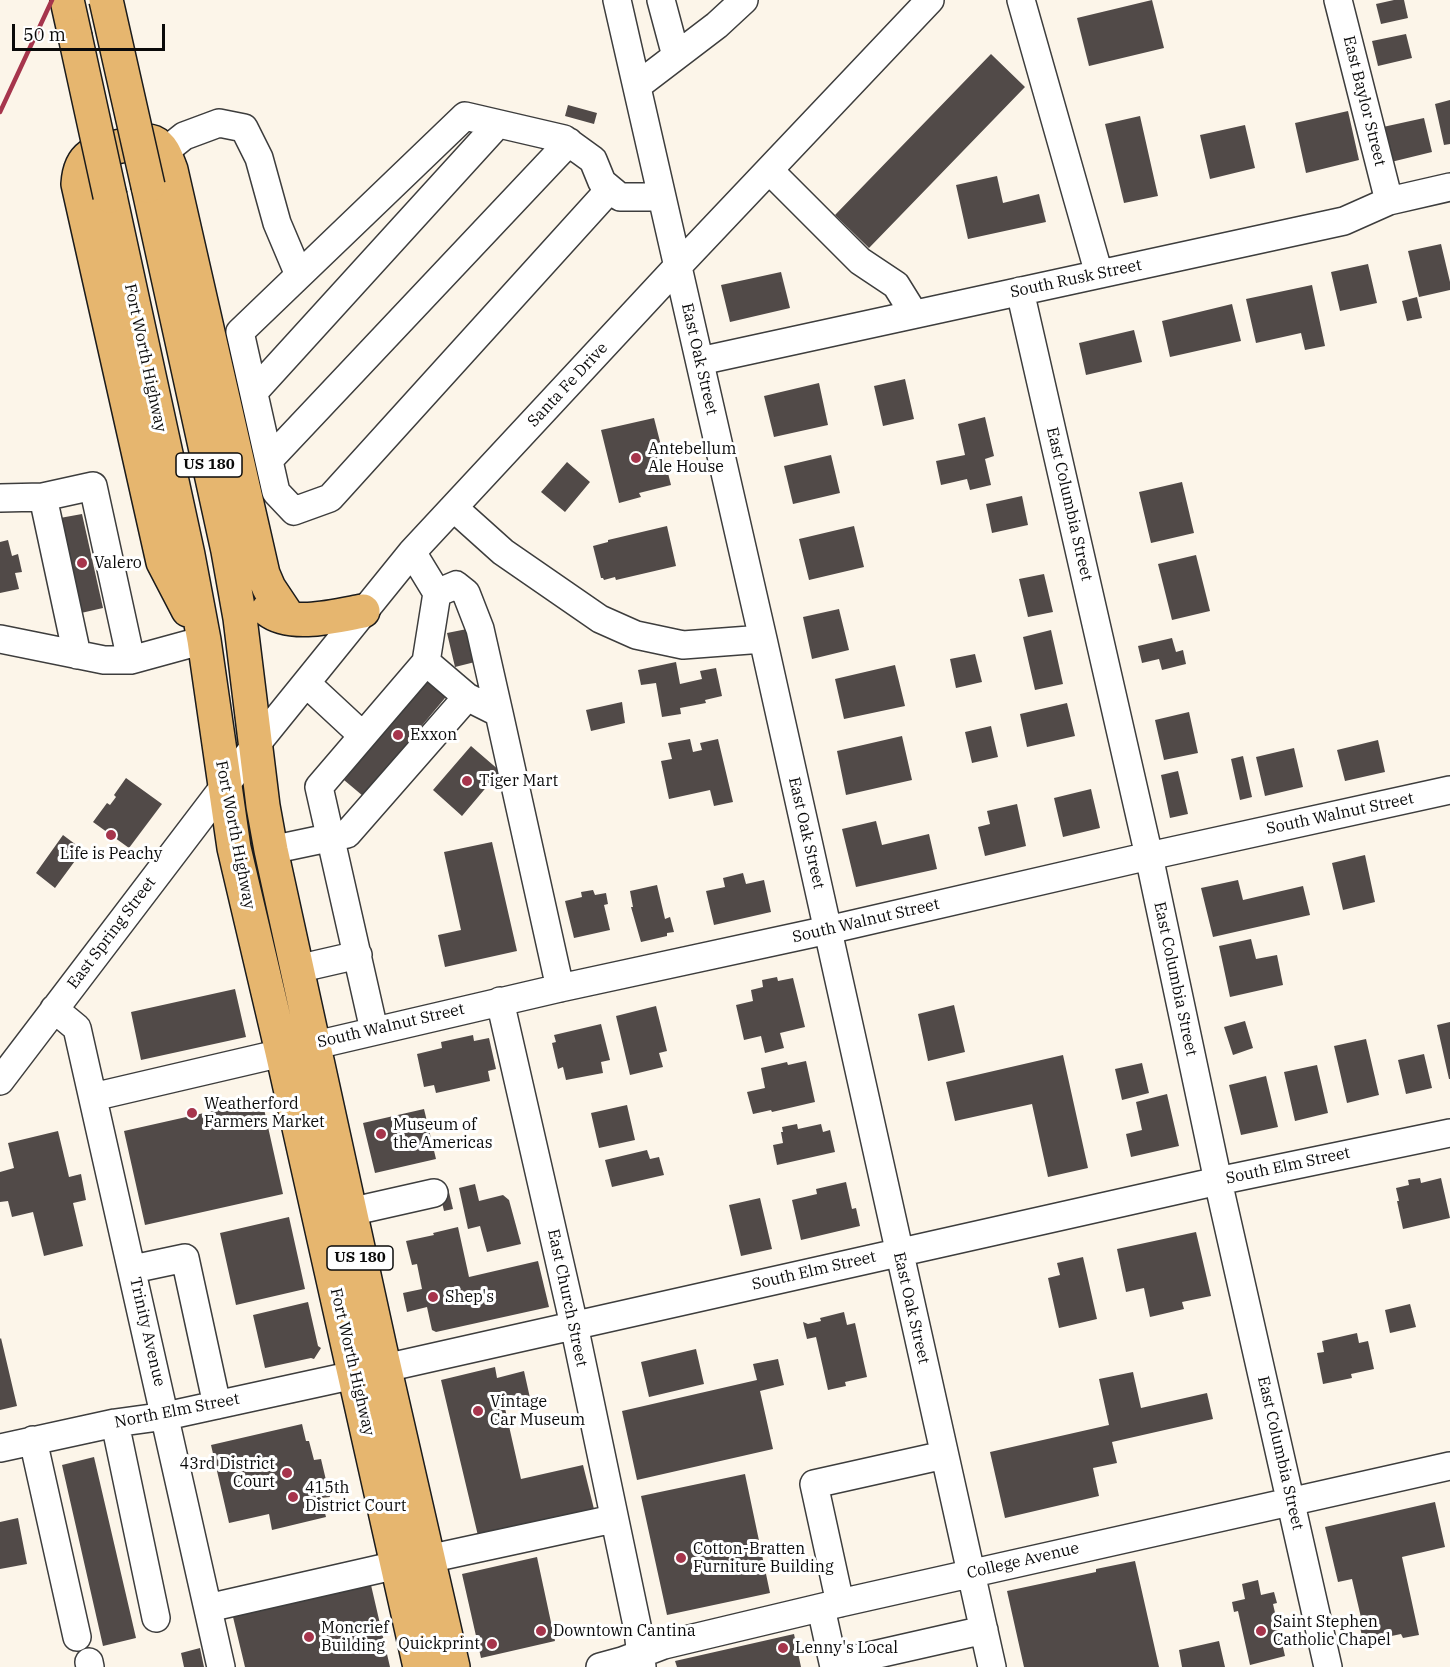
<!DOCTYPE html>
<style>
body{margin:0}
#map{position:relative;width:1450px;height:1667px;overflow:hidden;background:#fcf5e9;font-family:"IBM Plex Serif",serif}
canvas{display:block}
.scale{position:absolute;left:12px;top:24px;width:153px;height:27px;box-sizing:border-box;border:3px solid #0a0a0a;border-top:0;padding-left:8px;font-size:18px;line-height:21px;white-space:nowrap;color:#0a0a0a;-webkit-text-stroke:4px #fff;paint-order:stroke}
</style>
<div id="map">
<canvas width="1450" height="1667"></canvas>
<div class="scale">50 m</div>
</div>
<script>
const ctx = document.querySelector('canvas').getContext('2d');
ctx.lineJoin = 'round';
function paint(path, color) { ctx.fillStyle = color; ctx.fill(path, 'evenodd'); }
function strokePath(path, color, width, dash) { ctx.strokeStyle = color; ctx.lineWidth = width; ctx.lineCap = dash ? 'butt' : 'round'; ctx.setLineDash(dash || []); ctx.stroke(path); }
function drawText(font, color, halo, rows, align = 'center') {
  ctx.font = font + ' "IBM Plex Serif",serif'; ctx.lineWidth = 6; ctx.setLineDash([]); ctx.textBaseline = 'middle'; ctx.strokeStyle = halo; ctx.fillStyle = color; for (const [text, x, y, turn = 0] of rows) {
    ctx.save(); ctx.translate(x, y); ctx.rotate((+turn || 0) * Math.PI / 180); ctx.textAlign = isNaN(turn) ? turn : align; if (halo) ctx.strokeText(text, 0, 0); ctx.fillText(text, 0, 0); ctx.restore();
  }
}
paint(new Path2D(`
 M1152,0l12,48 -75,18 -12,-48z
 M1394,0h10l4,18 -27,6 -5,-20z
 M1406,34l6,24 -34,8 -6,-25z
 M991,54l34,33 -156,161 -34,-33z
 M1450,100v44l-6,1 -9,-41z
 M568,105l29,8 -3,11 -29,-8z
 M1348,111l11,49 -53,13 -11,-50z
 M1140,116l18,80 -34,7 -19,-79z
 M1424,118l8,34 -41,10 -8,-35z
 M1245,125l10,43 -45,11 -10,-44z
 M997,176l6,27 36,-9 7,28 -78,17 -12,-54z
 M1441,244l9,38v8l-31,7 -11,-46z
 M1368,264l9,39 -37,8 -9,-39z
 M781,272l9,36 -60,14 -9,-37z
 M1312,285l13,61 -20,4 -4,-17 -45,10 -10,-44z
 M1417,297l5,21 -15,3 -5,-20z
 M1232,304l9,37 -71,16 -8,-36z
 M1134,330l8,32 -56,13 -7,-32z
 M905,379l9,40 -31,7 -9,-40z
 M819,383l9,42 -54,12 -10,-41z
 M985,417l9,39 -9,3 6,26 -21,5 -3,-11 -26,6 -5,-24 29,-6 -7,-31z
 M654,418l17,67 -32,8 2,4 -22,6 -18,-73z
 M831,455l9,38 -47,11 -9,-38z
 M567,462l23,20 -25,30 -24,-20z
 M1182,482l12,51 -43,10 -12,-51z
 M1022,496l6,29 -36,8 -6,-29z
 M82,514l21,94 -22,5 -21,-95z
 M667,526l9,40 -60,14 -1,-3 -11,3 -1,-2h-2l-8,-32 15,-4v-2z
 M854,526l10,41 -55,13 -10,-41z
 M8,540l4,16 6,-2 4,18 -7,1 4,16 -19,4v-51z
 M1196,555l14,56 -38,9 -14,-56z
 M1044,574l9,38 -25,5 -9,-38z
 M839,609l10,41 -37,9 -9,-42z
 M472,628l7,33 -24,6 -8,-34z
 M1051,630l12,54 -28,6 -12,-53z
 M1172,638l4,14 7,-2 3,14 -24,6 -3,-11 -17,4 -4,-17z
 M975,654l7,28 -26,6 -6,-29z
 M676,662l4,22 22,-5 -2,-8 16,-3 6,28 -17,4 1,3 -26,5 1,6 -19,3 -6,-34 -15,2 -3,-15z
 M895,665l10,41 -61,13 -9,-40z
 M431,676l19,16 -87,104 -19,-16z
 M622,702l3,21 -34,8 -5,-21z
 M1067,703l8,33 -48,11 -7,-33z
 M1189,712l9,41 -34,7 -9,-40z
 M991,726l7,31 -26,6 -7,-31z
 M902,736l10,44 -66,15 -9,-44z
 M690,739l3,13 9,-2 -2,-7 18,-4 15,63 -19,4 -4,-16 -41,9 -8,-38 11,-2 -4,-16z
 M1378,740l7,32 -40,9 -8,-31z
 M471,746l29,25 -38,45 -29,-26z
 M1294,748l9,39 -38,9 -9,-39z
 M1243,756l9,41 -12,3 -9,-41z
 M1178,771l10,43 -18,4 -9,-43z
 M126,778l36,26 -33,44 -36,-26 14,-19 3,2 6,-8 -2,-2z
 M1091,789l9,39 -37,9 -9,-39z
 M1017,804l9,42 -41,10 -7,-29 12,-3 -3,-13z
 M876,821l6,24 47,-11 8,35 -81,18 -14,-58z
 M63,835l20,15 -28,38 -19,-15z
 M492,842l25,109 -72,16 -7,-32 23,-5 -17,-78z
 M1365,855l10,47 -32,8 -11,-47z
 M743,873l3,11 18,-4 7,32 -57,13 -8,-34 19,-4 -2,-9z
 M1238,880l5,20 60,-14 7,29 -97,22 -12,-49z
 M657,885l8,34 5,-2 4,15 -7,1v3l-26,6 -10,-35h2l-3,-16z
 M593,890l2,5 11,-2 2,11 -4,1 6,25 -36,8 -9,-37 17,-4 -1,-5z
 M1251,939l5,20 21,-4 6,30 -53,12 -11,-51z
 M777,977l1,4 15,-3 12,49 -25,6 4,15 -19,5 -4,-17 -17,4 -8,-35 17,-4 -2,-11 12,-3 -1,-7z
 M235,989l11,48 -105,23 -10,-48z
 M954,1005l11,47 -37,9 -10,-47z
 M656,1006l11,45 -8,2 4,14 -33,8 -14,-59z
 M1245,1021l8,27 -20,7 -9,-28z
 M1450,1022v57h-1l-12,-54z
 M601,1024l9,36 -9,2 2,11 -37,7 -3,-13 -5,2 -6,-26 4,-1 -2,-7z
 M473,1035l1,6 15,-3 7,31 -8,2 2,10 -54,12 -2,-8 -10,2 -7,-33 25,-6 -1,-6z
 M1366,1039l13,56 -32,8 -13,-57z
 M1424,1054l8,34 -26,6 -8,-34z
 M1063,1055l25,113 -40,9 -16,-73 -77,17 -9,-39z
 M806,1061l9,41 -43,10 -1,-2 -18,4 -6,-22 18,-4 -4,-20 26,-6 1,3z
 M1142,1063l7,30 -27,7 -7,-31z
 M1317,1065l11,48 -33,8 -11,-49z
 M1266,1076l12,51 -37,8 -12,-50z
 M1167,1094l12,52 -48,11 -5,-23 16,-4 -6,-28z
 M262,1100l21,94 -138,31 -21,-94z
 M627,1105l8,35 -36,8 -8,-35z
 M424,1109l12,50 -61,14 -12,-50z
 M797,1124l1,5 23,-5 2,8 7,-2 5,22 -58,13 -4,-20 10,-2 -2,-11h2l-1,-5z
 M58,1131l11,46 12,-3 5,26 -13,3 10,43 -39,10 -11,-44 -21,5 -4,-16 -8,1v-30l14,-4 -6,-25z
 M647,1150l3,9 9,-2 5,18 -52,12 -7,-27z
 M1420,1178l1,5 20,-5 9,40 -47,11 -6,-28h2l-3,-13 13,-3 -1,-5z
 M846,1182l6,27 4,-1 4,18 -59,14 -9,-40 25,-6 -1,-5z
 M475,1184l4,17 24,-6 6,5 12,44 -34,8 -7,-26 -12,3 -9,-41z
 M448,1188l5,21 -9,2 -5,-21z
 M760,1198l12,51 -31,7 -12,-51z
 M289,1217l16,72 -69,16 -16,-72z
 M458,1227l11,50 69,-16 11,46 -113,25 -4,-2 -5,-23 -20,5 -4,-19 19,-4 -5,-25 -5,1 -6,-24 28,-6 -1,-2z
 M1196,1232l15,64 -29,6 2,7 -34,8 -6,-29 -18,4 -9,-43z
 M1083,1257l14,62 -38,9 -11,-50 12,-3 -3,-12z
 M308,1302l10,44 3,2 -7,11 -3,-1 -46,10 -12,-53z
 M1410,1304l6,23 -26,6 -5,-23z
 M844,1312l3,13 8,-2 12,54 -22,5 1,4 -18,4 -12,-53 -9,2 -4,-17 5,2 13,-3 -1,-3z
 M1357,1333l2,10 9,-2 6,28 -23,5 1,4 -29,6 -6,-31 7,-1 -2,-11z
 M1,1338l16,68 -17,4v-71z
 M696,1349l8,35 -55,13 -8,-35z
 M778,1359l6,26 -24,6 13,58 -136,31 -15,-69 135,-31 -4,-16z
 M495,1367l2,11 27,-7 6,27 -26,6 17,75 62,-14 12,48 -116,27 -38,-160z
 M1133,1372l8,36 66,-15 6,26 -101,23 5,21 -24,5 6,28 -94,22 -15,-66 119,-27 -10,-46z
 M302,1424l4,17h3l5,19 7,-1 9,38 -9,1 5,19 -54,13 -3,-16 -40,9 -18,-78z
 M94,1457l42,181 -33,8 -41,-181z
 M745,1474l25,119 -103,22 -26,-119z
 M1435,1502l10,45 -43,10 17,78 -16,3 -2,-4 -19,4 1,3 -19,5 -4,-19 3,-1 -11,-47 -14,3 -13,-55z
 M18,1518l9,46 -27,5v-47z
 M537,1557l18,84 -74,17 -19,-84z
 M1135,1561l24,106h-135l-17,-76 89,-19v-3z
 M1258,1580l3,15 13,-3 3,11 -4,1 12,52 -35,9 -12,-54 -4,1 -2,-10 13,-3 -3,-15z
 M371,1585l19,82h-145l-12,-50z
 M794,1634l7,33h-124l-2,-6z
 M1219,1641l6,26h-43l-3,-17z
 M200,1648l4,19h-20l-3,-14z`), '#514a48');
const minor = new Path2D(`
 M617,0l146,639 229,1028
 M661,0l15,56
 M1021,0l78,274
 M1338,0l51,201
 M637,86l80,-61 27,-25
 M164,152l20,-16 35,-13 25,5 15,30 18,65 22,52
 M769,170l91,91 36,24 18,29
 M610,189l-280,309 -36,13 -18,-19 -36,-160 225,-216 99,23 29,21 9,22 18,15h41
 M1020,291l129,565 69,325 110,486
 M700,361l644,-140 45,-20 61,-14
 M254,392l244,-268
 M269,460l300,-318
 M43,497l34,158
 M0,498l43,-1 50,-11 38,174
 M454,508l49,44 97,67 36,16 47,10 80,-6
 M437,593l19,-8 10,8 14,36 19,84
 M0,639l104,21h27l73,-20
 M306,683l56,52
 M467,697l32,16 61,275
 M271,850l76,-16 120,-137 -41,-35 11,-69 -25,-41
 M297,969l61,-14
 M500,1001l74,324 64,305 4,37
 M54,1009l23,19 144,639
 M374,1030l-55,-243 107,-125
 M0,1081l255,-335 157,-194 266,-286 252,-266
 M93,1097l467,-109 268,-58 321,-74 301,-66
 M332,1216l102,-23
 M133,1269l52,-11 32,147
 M115,1423l41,195
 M33,1440l44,197
 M0,1448l115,-25 51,-7 188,-41 864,-194 232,-48
 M428,1559l185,-40
 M840,1603l-26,-119 130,-29
 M208,1608l189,-43
 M821,1608l13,59
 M89,1662l1,5
 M834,1664l150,-34
 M600,1667l22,-6 42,-16 176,-42 610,-137`);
const major = new Path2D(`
 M67,0l8,36
 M148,186l80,365 12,67 23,188 8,44 109,498 73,319
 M110,196l78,359 16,85 30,208 48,204 138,615
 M188,610l-25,-48 -85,-378c2,-33 20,-33 48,-39 8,-2 20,-6 27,-3 11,5 14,18 18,28l92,404 6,14 20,30
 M268,610c23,18 68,6 95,1`);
strokePath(minor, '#3d3d3d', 30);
strokePath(major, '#1b1b1b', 36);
strokePath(minor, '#fff', 27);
strokePath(major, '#e6b66f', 33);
strokePath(new Path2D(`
 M0,112l52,-112`), '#a6354c', 4.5);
const majorBridge = new Path2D(`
 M106,0l42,186
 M75,36l35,160`);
strokePath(majorBridge, '#1b1b1b', 36, []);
strokePath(majorBridge, '#e6b66f', 33);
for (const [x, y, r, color] of [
 [636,458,6,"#a6354c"],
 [82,563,6,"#a6354c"],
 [398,735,6,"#a6354c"],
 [467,781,6,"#a6354c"],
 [111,835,6,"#a6354c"],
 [192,1113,6,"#a6354c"],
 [381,1134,6,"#a6354c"],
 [433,1297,6,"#a6354c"],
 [478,1411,6,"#a6354c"],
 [287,1473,6,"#a6354c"],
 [293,1497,6,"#a6354c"],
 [681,1558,6,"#a6354c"],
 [541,1631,6,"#a6354c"],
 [1261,1631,6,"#a6354c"],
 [309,1637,6,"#a6354c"],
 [492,1644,6,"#a6354c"],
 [783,1648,6,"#a6354c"]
]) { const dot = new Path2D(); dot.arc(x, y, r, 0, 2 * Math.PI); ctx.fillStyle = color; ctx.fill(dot); strokePath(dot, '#fff', 2); }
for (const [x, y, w] of [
 [209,465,66],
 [360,1258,66]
]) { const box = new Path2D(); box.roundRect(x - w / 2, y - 12, w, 24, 4.5); ctx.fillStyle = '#fff'; ctx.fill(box); strokePath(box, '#0a0a0a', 1.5); }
drawText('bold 15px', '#0a0a0a', null, [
 ["US 180",209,465],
 ["US 180",360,1258]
]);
drawText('16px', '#0a0a0a', '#fff', [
 ["East Baylor Street",1364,101,76],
 ["South Rusk Street",1076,279,-12],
 ["Fort Worth Highway",145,358,78],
 ["East Oak Street",699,359,77],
 ["Santa Fe Drive",568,385,-47],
 ["East Columbia Street",1069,504,77],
 ["South Walnut Street",1340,814,-12],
 ["East Oak Street",806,833,77],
 ["Fort Worth Highway",235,835,79],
 ["South Walnut Street",866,921,-13],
 ["East Spring Street",112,933,-53],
 ["East Columbia Street",1175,979,78],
 ["South Walnut Street",391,1026,-13],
 ["South Elm Street",1288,1166,-12],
 ["South Elm Street",814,1271,-13],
 ["East Church Street",567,1298,78],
 ["East Oak Street",911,1308,77],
 ["Trinity Avenue",147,1332,77],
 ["Fort Worth Highway",352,1362,77],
 ["North Elm Street",177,1411,-11],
 ["East Columbia Street",1280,1453,77],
 ["College Avenue",1023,1561,-13]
]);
drawText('16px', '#0a0a0a', '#fff', [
 ["Antebellum",648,449],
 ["Ale House",648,467],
 ["Valero",94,563],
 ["Exxon",410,735],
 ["Tiger Mart",479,781],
 ["Life is Peachy",111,854,"center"],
 ["Weatherford",204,1104],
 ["Farmers Market",204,1122],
 ["Museum of",393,1125],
 ["the Americas",393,1143],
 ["Shep's",445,1297],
 ["Vintage",490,1402],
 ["Car Museum",490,1420],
 ["43rd District",275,1464,"right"],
 ["Court",275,1482,"right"],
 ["415th",305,1488],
 ["District Court",305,1506],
 ["Cotton-Bratten",693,1549],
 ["Furniture Building",693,1567],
 ["Saint Stephen",1273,1622],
 ["Catholic Chapel",1273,1640],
 ["Moncrief",321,1628],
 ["Building",321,1646],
 ["Downtown Cantina",553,1631],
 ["Quickprint",480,1644,"right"],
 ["Lenny's Local",795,1648]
], 'left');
</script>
